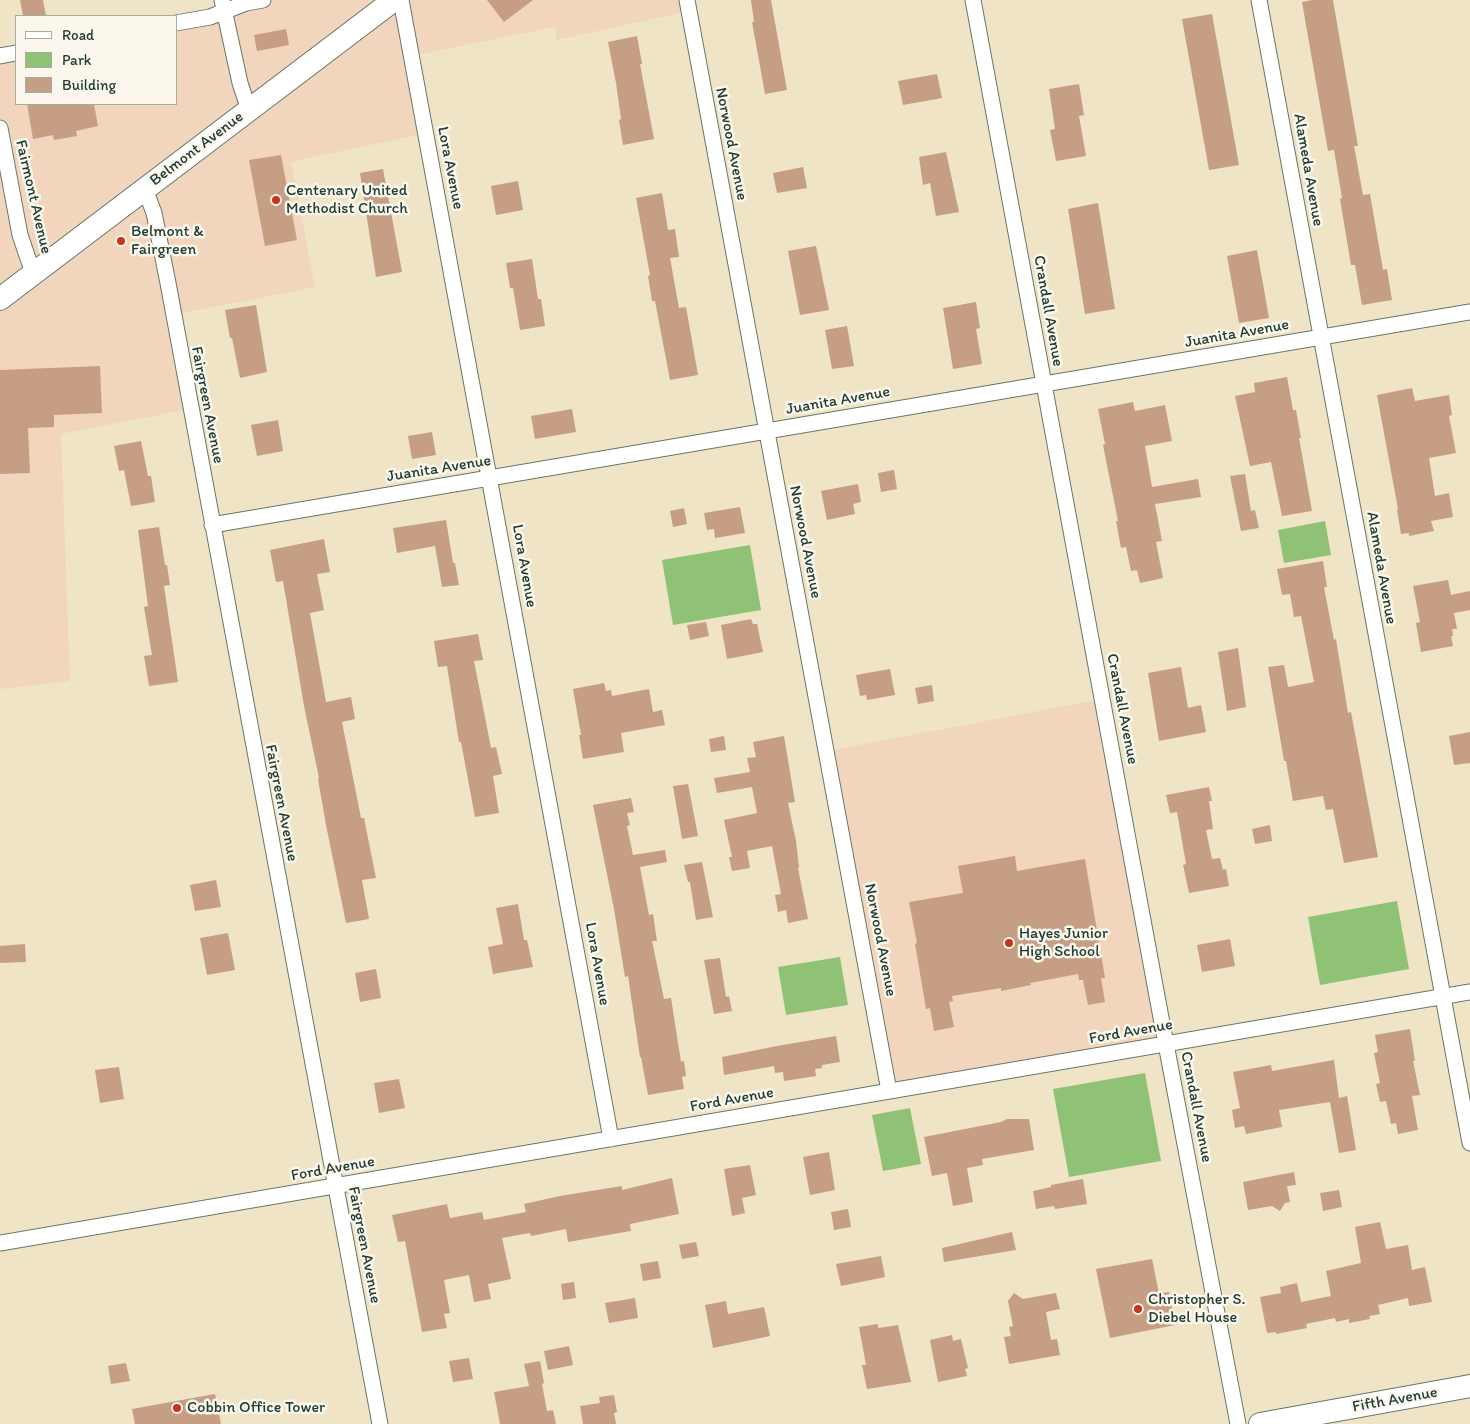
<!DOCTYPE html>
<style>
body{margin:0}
#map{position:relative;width:1470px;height:1424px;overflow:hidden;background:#f0e4c7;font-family:Itim,sans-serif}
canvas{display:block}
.legend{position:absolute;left:15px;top:15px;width:162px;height:90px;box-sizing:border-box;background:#fbf7ec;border:1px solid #a3ada2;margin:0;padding:6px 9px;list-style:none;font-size:15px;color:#1f3d34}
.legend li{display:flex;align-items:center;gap:10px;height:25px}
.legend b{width:25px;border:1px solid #a3ada2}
</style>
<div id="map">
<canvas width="1470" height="1424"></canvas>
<ul class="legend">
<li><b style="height:6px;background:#fff"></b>Road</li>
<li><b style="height:14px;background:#8fc274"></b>Park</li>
<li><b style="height:14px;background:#c59e83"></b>Building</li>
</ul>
</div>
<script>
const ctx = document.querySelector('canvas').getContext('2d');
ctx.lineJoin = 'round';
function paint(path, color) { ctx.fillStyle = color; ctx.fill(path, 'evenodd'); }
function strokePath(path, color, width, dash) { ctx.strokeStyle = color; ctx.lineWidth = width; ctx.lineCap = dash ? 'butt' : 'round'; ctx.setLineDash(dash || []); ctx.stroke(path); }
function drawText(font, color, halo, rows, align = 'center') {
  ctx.font = font + ' Itim,sans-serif'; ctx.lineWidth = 5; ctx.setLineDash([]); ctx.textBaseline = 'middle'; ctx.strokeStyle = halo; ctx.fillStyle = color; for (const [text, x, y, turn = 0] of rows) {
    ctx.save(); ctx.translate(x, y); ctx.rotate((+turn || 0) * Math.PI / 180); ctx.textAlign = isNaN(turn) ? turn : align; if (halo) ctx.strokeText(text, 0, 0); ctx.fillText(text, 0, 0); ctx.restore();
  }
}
paint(new Path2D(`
 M263,0h424l2,11 -132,29 -2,-13 -143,29 14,77 -135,29 24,125 -142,28 17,94 -129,25 9,247 -70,8v-633l16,-3v51h160v-81z
 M1102,699l64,345 -277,47 -62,-340z`), '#f2d5bd');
paint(new Path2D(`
 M1325,521l6,34 -47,8 -6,-33z
 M750,545l11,65 -88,15 -11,-65z
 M1397,901l12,68 -89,16 -12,-68z
 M840,957l8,48 -62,10 -8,-48z
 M1145,1073l16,88 -92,16 -16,-88z
 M910,1108l11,56 -38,7 -11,-56z`), '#8fc274');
paint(new Path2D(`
 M20,0h23l3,16h-23z
 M487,0h46l-29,22z
 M751,0h20l16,90 -22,4 -13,-72h2z
 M1312,0h21l25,146h-4l9,49 7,-1 13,76 4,-1 5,31 -30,5 -7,-40h-4l-11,-66 2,-1 -8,-48 -6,1 -26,-149z
 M1212,14l27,151 -30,5 -27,-151z
 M286,29l3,16 -32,6 -3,-16z
 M637,36l5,28h-2l14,75 -31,6 -4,-25 2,-1 -5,-36 -8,-41z
 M937,74l5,24 -39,7 -5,-24z
 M1079,84l5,31 -5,1 7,40 -30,5 -6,-31 5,-1 -6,-40z
 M27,104h67l4,22 -22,5 1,5 -23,4 -1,-5 -20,4z
 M946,152l13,60 -23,4 -6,-33 -7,2 -4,-28z
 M281,155l16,85 -32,6 -16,-86z
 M803,167l4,21 -30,5 -4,-20z
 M383,169l19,103 -26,5 -16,-104z
 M518,181l5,29 -27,5 -5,-29z
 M662,193l6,37 7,-1 4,28 -9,1 9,50 7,-1 12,68 -28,5 -15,-79h-3l-4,-25 2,-1 -14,-77z
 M1098,203l17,106 -30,5 -17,-105z
 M816,246l13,64 -29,5 -12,-64z
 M1257,250l12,68 -30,5 -12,-67z
 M532,259l6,40h3l4,27 -25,4 -7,-42h-3l-4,-25z
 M976,302l4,26 -4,1 6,35 -29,5 -10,-61z
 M256,305l11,67 -27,6 -8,-40h-2l-5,-28z
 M847,326l7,40 -22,3 -7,-39z
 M100,366l2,47 -48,2v12l-26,1 2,45 -30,1v-104z
 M1287,377l6,33h3l5,28h-2l13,73 -30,5 -11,-54 -21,4 -15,-70 20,-4 -1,-9z
 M1412,388l3,13 34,-6 3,20 -3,1 7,37 -27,5 6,38 14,-3 4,24 -22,4 3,10 -25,5v-3l-8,1 -4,-24 1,-1 -21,-114z
 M1133,402l2,9 30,-6 7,36 -27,5 7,41 46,-8 3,18 -46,7 7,37 -6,1 7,36 -23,5 -3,-13 -6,1 -5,-24 -5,1 -5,-27h2l-15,-76 2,-1 -7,-35z
 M572,409l4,23 -41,7 -4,-23z
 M278,420l5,31 -26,5 -6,-31z
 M432,432l4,23 -24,4 -4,-23z
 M141,441l7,35h3l4,26 -24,4 -7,-36 -5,1 -5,-25z
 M894,470l3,19 -16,3 -3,-19z
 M1245,474l6,37 4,-1 4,18 -18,3 -11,-55z
 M858,484l3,18 -8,2 2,10 -28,6 -6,-29z
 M740,507l5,26 -30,5 -1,-9 -7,1 -3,-17z
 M684,508l3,16 -14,3 -3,-16z
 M446,520l7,43h2l4,22 -17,2 -7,-41 -38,7 -4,-25z
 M159,527l6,38h2l3,20 -6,1 14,96 -29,4 -5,-30 8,-1 -8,-48 4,-1 -10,-76z
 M324,539l6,33 -13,2 7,36 -14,3 16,89 25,-5 4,22 -13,3 19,96h3l12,60 -14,2 7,39 -23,4 -20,-98 -8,-46 1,-1 -15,-72 -21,-125 -7,1 -6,-32z
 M1323,561l4,26h-3l10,53 2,-1 12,74 3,-1 27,145 -34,6 -11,-54 -7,1 -3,-14 -30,5 -7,-40h-2l-16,-94 16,-2 4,22 26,-5 -13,-66 -7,1 -4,-23 -8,1 -5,-26z
 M1448,580l3,15 19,-4v19l-16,3 3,16h-5l1,7h-2l2,10 -32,6 -5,-29 4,-1 -7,-36z
 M751,619l2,5h4l6,28 -36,7 -6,-34z
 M706,622l3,14 -19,4 -3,-15z
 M478,634l5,26 -9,1 17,87 5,-1 6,27 -9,2 6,37 -24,4 -14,-75h-2l-12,-76 -9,1 -4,-26z
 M1238,648l8,59 -19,4 -9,-59z
 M1181,667l7,41 13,-3 5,27 -47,9 -11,-68z
 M890,669l5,26 -28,5 -1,-5 -6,1 -4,-21z
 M604,683l2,8 5,-1 1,6 37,-7 4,23 9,-2 3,15 -44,8 3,19 -41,7 -4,-24h2l-8,-46z
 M932,685l2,16 -16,3 -3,-16z
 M1470,732v31l-16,2 -5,-29z
 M724,736l2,14 -15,2 -2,-13z
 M784,736l11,66 -7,1 8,38 3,26 -1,1 10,51 -20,4 -2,-13 -8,2 -3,-17 6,-1 -9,-48 -25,5 3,17 -18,3 -3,-14h3l-8,-37 33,-7 -5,-26 -35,6 -3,-15 36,-6 -3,-14 9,-1 -3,-15z
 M688,784l10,52 -16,3 -9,-53z
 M1209,787l3,14h-3l4,28 -7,1 6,29 8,-1 3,12 3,-1 3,17 -40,7 -6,-28 3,-1 -9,-52 -7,1 -4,-18z
 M631,798l3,14 -7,1 3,12 -3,1 6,29 32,-5 2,12 -27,5 9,48 4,-1 4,27h-5l12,58 7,-1 10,64 3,-1 2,15 -4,1 2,12 -36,6 -7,-38h-1l-12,-81 -3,1 -11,-68 -21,-104z
 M1270,825l2,16 -17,3 -3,-15z
 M1015,856l2,15 68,-12 20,119h-4l4,24 -17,3 -5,-25h-4l-1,-6 -48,9 1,2 -30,6v-3l-49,8 1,5 -4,1 5,25 -20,4 -4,-23 -4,1 -11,-65 2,-1 -8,-41 54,-9 -5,-27z
 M702,862l11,55 -17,3 -6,-38h-2l-4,-17z
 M216,880l5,27 -26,4 -5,-26z
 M518,904l6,36h3l6,27 -40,7 -5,-27 15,-3 -7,-36z
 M228,933l7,37 -28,5 -7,-37z
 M1230,939l5,27 -33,6 -5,-27z
 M25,944l1,18 -26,1v-17z
 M720,958l6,39 3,-1 3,15 -18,3 -10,-54z
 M376,969l5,29 -21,4 -5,-29z
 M1410,1029l5,32h-2l7,34 -8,1 6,34 -20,4 -2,-11 -5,1 -5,-23 -6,1 -4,-18 4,-1 -6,-30 4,-1 -3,-17z
 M836,1036l4,26 -18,3v3l-7,1 1,7 -32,5 -1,-9 -8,1 -1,-7 -50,9 -2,-18 55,-11z
 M1334,1060l5,38 8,-2 9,54 -17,3 -9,-51 -51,8 3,17 -36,7 -2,-8 -9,2 -3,-18 8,-2 -7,-36 38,-7 1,6z
 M119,1067l5,32 -24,4 -5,-33z
 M399,1079l6,29 -26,5 -5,-30z
 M1007,1119h22l5,31 -52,9 1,6 -16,3 6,34 -20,4 -6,-33 -15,3 -8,-39 77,-15z
 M829,1152l6,38 -25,5 -7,-38z
 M750,1165l6,30 -14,3 3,15 -13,3 -8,-47z
 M1294,1172l2,13 -9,1 3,16 -5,1 -5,8 -8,-5 -24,4 -5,-28z
 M672,1178l7,36 -49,10 1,7 -63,11 -2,-13 -35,7 -1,-3 -28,5 9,41 -23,5 3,15 -17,3 -5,-27 -25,5 6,33 -6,1 3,14 -25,4 -17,-91 -7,1 -6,-27 55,-11 3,14 32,-6 2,8 42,-8 -2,-8 36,-8 62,-10v4z
 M1083,1179l4,25 -32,5 -1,-3 -18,3 -3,-18 18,-4v-2z
 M1339,1190l3,17 -19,4 -3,-18z
 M848,1209l3,18 -17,3 -3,-18z
 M1380,1222l6,27 22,-4 4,25 13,-3 7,35 -23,4 -1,-8 -30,7 2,9 -11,2 1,3 -21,4v-4l-13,3 -1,-4 -29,6 1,4 -31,6v-2l-9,1 -7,-36 21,-4 -1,-6 17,-4 4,19 30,-6 -5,-25 35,-8 -6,-36z
 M1012,1232l4,18 -72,12 -2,-14z
 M696,1242l3,14 -17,3 -3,-14z
 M881,1256l4,21 -44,9 -5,-22z
 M1152,1259l7,34 10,-1 6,33 -65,13 -14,-69z
 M658,1261l3,17 -18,3 -3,-17z
 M574,1282l2,16 -13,2 -2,-16z
 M1014,1293l9,6 33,-6 4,16 -14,3 5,28 6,-1 3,16 -51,9 -5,-27 7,-1 -2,-9 4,-1 -5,-25z
 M635,1298l3,20 -29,5 -4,-20z
 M726,1301l2,13 36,-7 6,29 -57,12 -8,-43z
 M878,1324v4l20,-3 13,57 -44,7 -5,-24h4l-7,-38z
 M952,1335l1,6 8,-2 7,29 -3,1 2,7 -29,6 -8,-42z
 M569,1346l4,19 -25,5 -4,-19z
 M469,1358l4,21 -20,3 -4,-21z
 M540,1361l4,22 -2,1 5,27 6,-1 3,14h-56l-6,-32 35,-6 -5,-22z
 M126,1363l4,18 -19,3 -3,-18z
 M215,1394l6,30h-86l-3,-15z
 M614,1395l3,17 -3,1 2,11h-33l-3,-18 20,-3 -1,-6z`), '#c59e83');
const street = new Path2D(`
 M222,0l18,83 9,27
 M401,0l210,1139
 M687,0l202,1091
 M973,0l189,1023 76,401
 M1259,0l211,1143
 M176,23l34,-6 36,-14 17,-3
 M0,56l16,-3
 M0,128l20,107 13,38
 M145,189l9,24 14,70 212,1141
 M212,525l1258,-213
 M0,1243l1470,-251`);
const secondary = new Path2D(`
 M0,299l394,-299
 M1260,1424l210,-38`);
strokePath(street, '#687767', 17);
strokePath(secondary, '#687767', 24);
strokePath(street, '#fff', 15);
strokePath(secondary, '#fff', 22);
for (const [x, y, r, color] of [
 [276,200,5,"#c8321e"],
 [121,241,5,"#c8321e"],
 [1009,943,5,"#c8321e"],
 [1138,1309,5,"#c8321e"],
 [177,1408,5,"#c8321e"]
]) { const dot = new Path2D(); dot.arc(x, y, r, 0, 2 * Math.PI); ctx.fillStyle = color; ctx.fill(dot); strokePath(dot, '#fbf7ec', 2); }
drawText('16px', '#1f3d34', '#fbf7ec', [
 ["Norwood Avenue",731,144,79],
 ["Belmont Avenue",197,149,-37],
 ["Lora Avenue",450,168,79],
 ["Alameda Avenue",1308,170,80],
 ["Fairmont Avenue",33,197,77],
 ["Crandall Avenue",1048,311,80],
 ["Juanita Avenue",1237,334,-10],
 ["Juanita Avenue",838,401,-10],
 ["Fairgreen Avenue",207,405,79],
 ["Juanita Avenue",439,469,-9],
 ["Norwood Avenue",805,542,79],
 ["Lora Avenue",524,566,80],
 ["Alameda Avenue",1381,568,80],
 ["Crandall Avenue",1122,709,79],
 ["Fairgreen Avenue",281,803,79],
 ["Norwood Avenue",880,940,79],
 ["Lora Avenue",597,964,80],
 ["Ford Avenue",1131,1032,-10],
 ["Ford Avenue",732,1100,-10],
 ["Crandall Avenue",1196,1107,79],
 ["Ford Avenue",333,1169,-10],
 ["Fairgreen Avenue",364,1245,79],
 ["Fifth Avenue",1395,1400,-10]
]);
drawText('16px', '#1f3d34', '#fbf7ec', [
 ["Centenary United",286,191],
 ["Methodist Church",286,209],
 ["Belmont &",131,232],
 ["Fairgreen",131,250],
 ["Hayes Junior",1019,934],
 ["High School",1019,952],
 ["Christopher S.",1148,1300],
 ["Diebel House",1148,1318],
 ["Cobbin Office Tower",187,1408]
], 'left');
</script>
